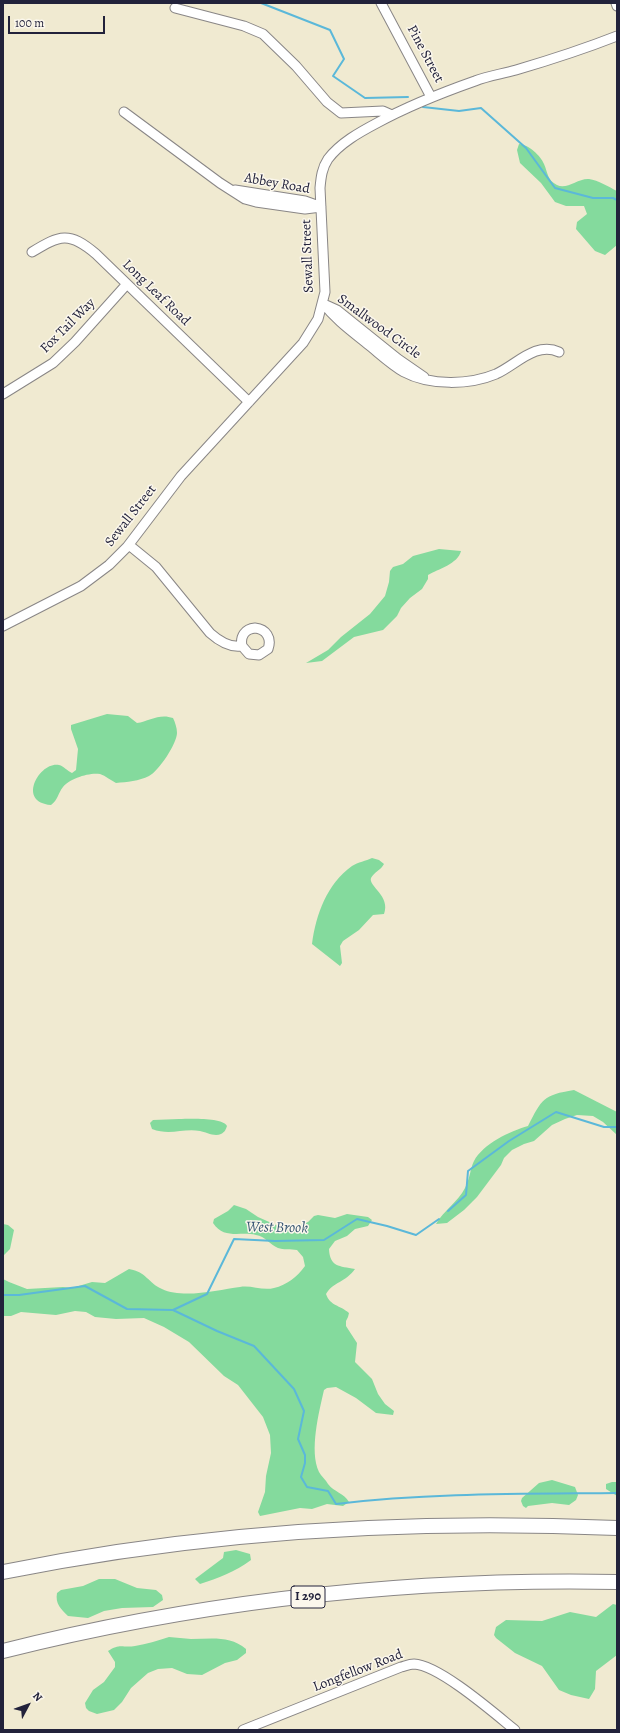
<!DOCTYPE html>
<style>
body{margin:0}
#map{position:relative;width:620px;height:1733px;overflow:hidden;background:#f0ead1;font-family:Alegreya,serif}
canvas{display:block}
.frame{position:absolute;inset:0;border:4px solid #22223b;pointer-events:none}
.north{position:absolute;left:8px;top:1685px;width:40px;height:40px;-webkit-text-stroke:3px #fbf7ec;paint-order:stroke;rotate:49deg;font-size:11px;font-weight:700;line-height:16px;text-align:center;color:#22223b}
.north::after{content:'';display:block;margin:auto;width:14px;height:18px;background:#22223b;clip-path:polygon(50% 0,100% 100%,50% 72%,0 100%)}
.scale{position:absolute;left:8px;top:16px;width:97px;height:18px;box-sizing:border-box;border:2px solid #22223b;border-top:0;padding-left:5px;font-size:12px;line-height:14px;white-space:nowrap;color:#22223b;-webkit-text-stroke:3px #fbf7ec;paint-order:stroke}
</style>
<div id="map">
<canvas width="620" height="1733"></canvas>
<div class="frame"></div>
<div class="north">N</div>
<div class="scale">100 m</div>
</div>
<script>
const ctx = document.querySelector('canvas').getContext('2d');
ctx.lineJoin = 'round';
function paint(path, color) { ctx.fillStyle = color; ctx.fill(path, 'evenodd'); }
function strokePath(path, color, width, dash) { ctx.strokeStyle = color; ctx.lineWidth = width; ctx.lineCap = dash ? 'butt' : 'round'; ctx.setLineDash(dash || []); ctx.stroke(path); }
function drawText(font, color, halo, rows, align = 'center') {
  ctx.font = font + ' Alegreya,serif'; ctx.lineWidth = 3; ctx.setLineDash([]); ctx.textBaseline = 'middle'; ctx.strokeStyle = halo; ctx.fillStyle = color; for (const [text, x, y, turn = 0] of rows) {
    ctx.save(); ctx.translate(x, y); ctx.rotate((+turn || 0) * Math.PI / 180); ctx.textAlign = isNaN(turn) ? turn : align; if (halo) ctx.strokeText(text, 0, 0); ctx.fillText(text, 0, 0); ctx.restore();
  }
}
paint(new Path2D(`
 M519,144c9,0 22,12 25,20 4,9 3,16 13,21 10,5 21,-7 32,-6 9,1 20,8 28,12v54l-12,10 -10,-4 -19,-22 1,-7 10,-8 -3,-8h-18l-11,-4 -14,-19 -21,-20 -3,-13z
 M439,549l22,2c-3,13 -23,18 -33,24v4l-6,10 -12,9 -9,10 -4,8 -14,14 -29,7 -32,24 -16,2 22,-13 13,-13 29,-23 15,-18 4,-14 1,-11 3,-4 10,-3 10,-8z
 M107,714l21,2 9,7c12,-2 23,-10 36,-5 2,4 4,10 4,15 0,10 -18,38 -28,43 -10,5 -22,6 -33,7 -6,-3 -10,-7 -16,-9 -11,-2 -31,5 -37,13 -5,6 -5,13 -12,18 -35,-3 -11,-44 8,-40 5,1 8,6 13,8l4,-3 2,-21 -7,-20v-4z
 M372,858l7,2 5,4c-3,6 -10,8 -13,14 -3,8 20,18 13,36l-11,1 -14,15 -16,11 -3,5 2,17 -2,3 -28,-22c4,-30 15,-60 40,-78 6,-4 14,-5 20,-8z
 M574,1090l43,22v23l-14,-13 -10,-6 -16,-1 -12,4 -13,6 -18,16 -10,3 -12,6 -8,8 -3,7 -24,32 -13,13 -17,13 -11,1c8,-14 22,-22 29,-36 5,-9 5,-19 9,-27 9,-17 36,-30 54,-35 14,-27 15,-31 46,-36z
 M179,1119c10,0 43,-2 48,7 -1,3 -2,6 -6,8 -7,3 -15,-2 -21,-3 -17,-3 -30,5 -48,-2l-2,-6 3,-3z
 M234,1205l12,4 12,8 27,12 13,-3 10,-4 6,-6 4,-1 17,3 12,-4 21,3 4,3 -4,6 -13,3 -8,7 -12,5 -6,8c1,18 10,17 26,20 -9,13 -22,13 -29,25 4,12 14,11 23,19l-1,4 -2,4v5l11,17 -2,19 17,17 6,15 7,10 9,7 -1,4 -17,-2 -20,-15 -20,-11 -9,1 -3,2c-5,22 -15,61 -5,82 2,4 7,8 9,12 6,8 16,9 21,18l-6,4 -16,-2 -15,5 -12,-1 -40,8 -2,-4 7,-20 1,-16 5,-23 -1,-18 -7,-18 -25,-32 -14,-9 -35,-34 -25,-15 -20,-9 -28,1 -21,-2 -9,-5 -11,-1 -19,4 -35,-3 -10,4h-8v-37l6,3 18,7 36,-2 9,1 20,-6 13,1 24,-14c18,3 19,14 33,20 21,10 56,1 78,-2 11,-2 23,4 34,1 13,-3 23,-11 31,-22l-2,-9 -6,-7c-6,-1 -14,0 -19,-2 -8,-3 -13,-12 -22,-13 -15,-4 -32,5 -43,-12l1,-4 14,-8z
 M3,1224l5,1 6,5 -4,19 -7,7z
 M552,1480l23,7 3,8 -2,5 -7,5 -17,-2 -24,3 -2,2 -3,-2 -2,-5 1,-3 17,-15z
 M612,1482h5v14l-11,-7v-5z
 M236,1550l14,4 1,6c-16,12 -33,18 -51,24l-5,-5 28,-21 1,-6z
 M99,1579h16l22,9 19,2 6,5 1,5 -10,7 -31,1 -18,3 -16,7 -20,-2c-7,-7 -13,-12 -11,-23l4,-3 22,-4z
 M613,1604l4,1v50l-21,16 -1,18 -6,10 -18,-4 -12,-5 -17,-24 -27,-13 -19,-15 -2,-3 2,-8 10,-7 36,1 28,-9 26,5z
 M169,1637c7,1 15,1 22,2 19,0 39,-4 55,10v4l-9,7 -12,3 -23,12 -15,-1 -15,-6 -14,1 -10,4 -17,15 -9,14 -8,8 -17,4 -8,-3 -3,-3 -1,-5 8,-13 11,-8 11,-15v-5l-7,-11c12,-8 14,-3 27,-5 12,-2 22,-5 34,-9z`), '#84da9d');
strokePath(new Path2D(`
 M261,3l69,27 14,29 -11,17 32,22 43,-1
 M423,107l36,4 22,-3 45,40 29,40 38,10h20l4,2
 M448,1211l18,-16 2,-24 41,-30 47,-29 48,15h13
 M3,1295h16l66,-9 42,23 46,1 34,-16 27,-55 41,2 49,-1 33,-21 30,7 29,9 23,-16
 M173,1310l44,21 37,15 40,43 10,22 -6,28 7,16v8l-4,14 6,10 21,4 8,13c93,-11 187,-10 281,-11`), '#5bb8d9', 2);
const minor = new Path2D(`
 M381,3l50,94
 M616,3l1,3
 M175,8l69,18 19,8 33,32 31,36 14,11 42,-2 9,4
 M124,112l96,71 25,16 11,3 49,7 16,-2
 M235,190l70,11 14,5
 M32,252c28,-17 37,-21 64,2l153,148
 M323,303c12,16 27,27 42,39 13,10 25,22 39,30 26,14 66,13 92,2 20,-9 40,-33 63,-22
 M326,305l11,5 61,49 26,18
 M3,394l50,-31 22,-21 52,-58
 M129,545l27,22 54,66c9,8 20,15 32,13 -2,-10 3,-17 13,-18 11,1 17,10 13,21l-9,6 -10,-1 -7,-8
 M3,626l78,-40 28,-21 18,-18 54,-71 122,-133 15,-24 7,-27 -5,-104c1,-11 2,-20 8,-29 12,-16 32,-27 49,-36 31,-17 64,-30 98,-42 13,-5 27,-7 41,-11 34,-10 68,-21 101,-34
 M243,1730l158,-63c4,-1 8,-3 13,-3 25,1 80,49 101,66`);
const highway = new Path2D(`
 M3,1572c202,-41 408,-53 614,-44
 M3,1651c199,-50 408,-73 614,-69`);
strokePath(minor, '#898686', 11);
strokePath(highway, '#898686', 16);
strokePath(minor, '#fff', 9);
strokePath(highway, '#fff', 14);
for (const [x, y, w] of [
 [308,1597,34]
]) { const box = new Path2D(); box.roundRect(x - w / 2, y - 11, w, 22, 3); ctx.fillStyle = '#fbf7ec'; ctx.fill(box); strokePath(box, '#22223b', 1); }
drawText('bold 13px', '#22223b', null, [
 ["I 290",308,1597]
]);
drawText('14px', '#22223b', '#fbf7ec', [
 ["Pine Street",425,54,62],
 ["Abbey Road",277,184,10],
 ["Sewall Street",308,256,-92],
 ["Long Leaf Road",156,293,44],
 ["Fox Tail Way",68,326,-45],
 ["Smallwood Circle",379,327,36],
 ["Sewall Street",131,516,-52],
 ["Longfellow Road",358,1671,-21]
]);
drawText('italic 15px', '#365672', '#fbf7ec', [
 ["West Brook",277,1228,1]
]);
</script>
